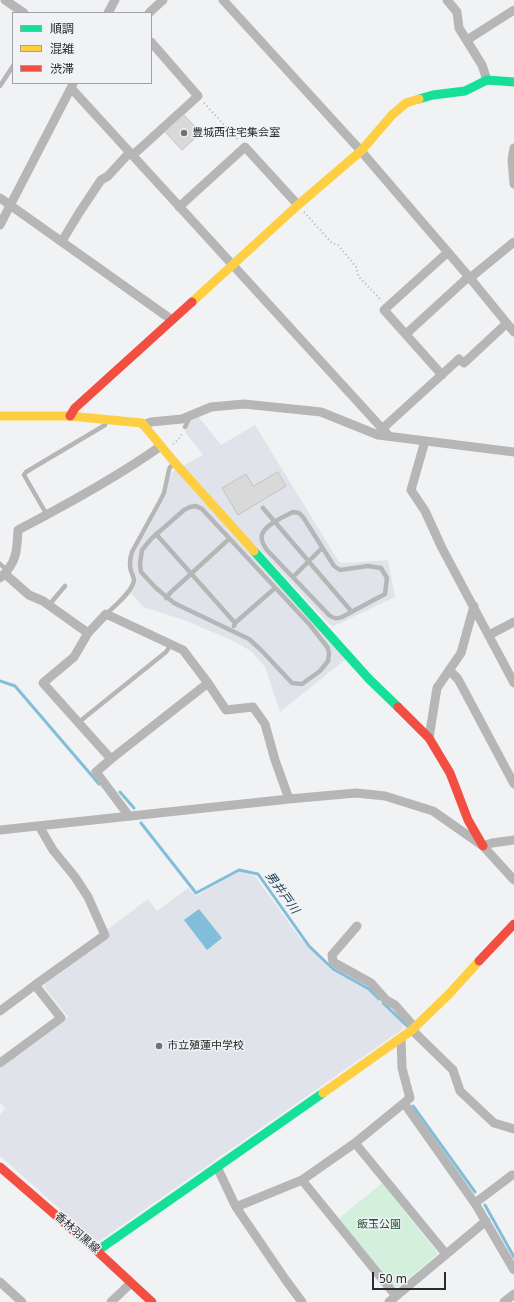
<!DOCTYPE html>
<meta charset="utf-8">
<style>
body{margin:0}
#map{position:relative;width:514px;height:1302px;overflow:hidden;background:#f1f2f4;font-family:"Noto Sans","Noto Sans JP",sans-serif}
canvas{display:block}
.legend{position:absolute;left:12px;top:12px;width:140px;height:72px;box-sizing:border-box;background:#f0f2f5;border:1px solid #a1a2a4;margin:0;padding:5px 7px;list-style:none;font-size:12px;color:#2a2b2b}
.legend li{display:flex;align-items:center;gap:8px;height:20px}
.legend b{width:20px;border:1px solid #a1a2a4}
.scale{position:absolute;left:372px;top:1272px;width:74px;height:18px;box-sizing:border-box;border:2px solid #2a2b2b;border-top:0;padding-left:5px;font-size:12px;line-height:14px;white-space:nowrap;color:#2a2b2b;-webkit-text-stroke:3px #f0f2f5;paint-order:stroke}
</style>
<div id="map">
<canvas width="514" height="1302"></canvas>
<ul class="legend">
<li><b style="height:5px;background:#16e098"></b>順調</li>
<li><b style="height:5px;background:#ffcf43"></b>混雑</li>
<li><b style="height:5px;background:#f24e42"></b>渋滞</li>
</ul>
<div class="scale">50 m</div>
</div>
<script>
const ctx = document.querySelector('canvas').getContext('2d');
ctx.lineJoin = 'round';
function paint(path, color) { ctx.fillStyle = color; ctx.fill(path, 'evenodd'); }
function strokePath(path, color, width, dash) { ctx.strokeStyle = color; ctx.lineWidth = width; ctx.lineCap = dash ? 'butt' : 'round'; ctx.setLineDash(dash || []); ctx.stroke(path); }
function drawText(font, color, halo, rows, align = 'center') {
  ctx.font = font + ' "Noto Sans","Noto Sans JP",sans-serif'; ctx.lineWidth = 3; ctx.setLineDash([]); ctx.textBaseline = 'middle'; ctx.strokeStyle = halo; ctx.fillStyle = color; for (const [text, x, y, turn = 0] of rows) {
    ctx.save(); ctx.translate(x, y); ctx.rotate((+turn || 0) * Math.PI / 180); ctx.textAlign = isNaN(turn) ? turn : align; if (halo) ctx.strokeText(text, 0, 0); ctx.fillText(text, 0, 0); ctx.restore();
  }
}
paint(new Path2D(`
 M198,416l23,29 34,-20 84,137 4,1 45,-3 7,37 -63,30 -81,-87 95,119 -66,53 -15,-45 -14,-16 -20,-11 -47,-20 -41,-13 -12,-14 4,-9 1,-7 -4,-9v-10l6,-12 27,-48 7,-26 31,-17 -18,-23 6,-13z
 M239,871l16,5 45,62 31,32 36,19 35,34 1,6 -302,211 -5,1 -96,-85v-42l5,-5 -5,-7v-34l68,-51 -23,-29v-4l65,-48 -2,-7 40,-30 9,12 31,-23 8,8z`), '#e0e4ea');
paint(new Path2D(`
 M382,1183l55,69v3l-39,32 -7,-2 -53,-66z`), '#d3f0dd');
paint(new Path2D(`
 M199,909l23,29 -15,12 -23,-30z`), '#82bed9');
strokePath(new Path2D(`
 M0,681l15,5 84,98
 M120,792l14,16
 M141,823l55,70 43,-23 19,4 51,72 24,23 36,20 10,10
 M383,1003l24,23
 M413,1106l62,86
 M485,1205l29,52`), '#82bed9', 3);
const building = new Path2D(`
 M185,116l16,17 -19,17 -16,-17z
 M278,472l8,14 -48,29 -16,-27 24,-14 7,12z`);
paint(building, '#d9d9da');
strokePath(building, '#c3c3c5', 1);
strokePath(new Path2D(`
 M204,103l35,38
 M304,212l28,31 6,2 18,22 3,10 23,24
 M173,444l5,-4 5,-8`), '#b1b2b3', 2, [1, 3]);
strokePath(new Path2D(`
 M0,86l13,-20
 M185,427l5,-10
 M196,506l6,3 108,116 18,23 1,6 -1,7 -8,10 -18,13 -10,-1 -30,-32 -13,-12 -75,-36 -18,-15 -15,-16 -1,-8 2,-14 9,-11 33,-29 6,-3z
 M263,508l89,104
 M293,512l6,1 4,4 31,49 6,4 28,-4 13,2 6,10 -2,16 -43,23c-5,2 -8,2 -13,-2l-63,-66c-1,-3 -4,-6 -4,-9 -4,-13 22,-23 31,-28z
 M47,515l-23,-40 2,-3 79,-47 1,-4
 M156,534l79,89
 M0,564l7,6
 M293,577l29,-29
 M166,598l4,-5 59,-54
 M49,605l16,-19
 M106,614c8,-7 27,-23 28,-34 0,-3 -2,-6 -3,-9 -2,-7 -1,-13 1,-19l28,-51 4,-8 5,-23 1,-3 4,-3
 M234,626l1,-3 40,-35
 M79,722l87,-70 5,-7`), '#b6b6b7', 4.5);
strokePath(new Path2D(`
 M5,0l19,13
 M223,0l138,151 109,127 44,54
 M447,0l10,12 2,16 23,37 5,15
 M108,13l7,-13
 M149,13l14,-13
 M467,40l47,-30
 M71,88l318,348
 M514,148l-2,12 2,24
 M133,155l65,-59 -47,-54
 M0,198l172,122
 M179,207l66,-60 53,58
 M0,225l73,-141
 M62,241l17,-28 22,-33 7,-4 22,-24
 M406,334l59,-54 5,-2 44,-36
 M442,375l-58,-65 64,-58
 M143,425l8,-3 31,-3 29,-12 33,-3 77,8 57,23 136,17
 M382,429l77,-70 5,4 43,-40
 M425,441l-14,49 14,21 17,37 72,135
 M5,574l24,21 14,6 45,32
 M0,578c17,-15 17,-27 18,-48 48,-25 96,-51 140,-82l2,-3
 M489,635l25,-13
 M449,670l9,9 56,105
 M429,738l8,-50 24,-35 13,-47
 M111,759l97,-76
 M129,816l-33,-44 15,-13 -68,-76 31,-26 14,-24 18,-19 77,36 25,33 18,27 27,-3 12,17 10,36 14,39
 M0,830l289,-31 67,-6 29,3 48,15 50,35 31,34
 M483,846l9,-3 22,-3
 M357,926l-25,29 1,7 38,21 15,17 9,5 20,23
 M0,1011l35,-26
 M412,1030l41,40 7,21 34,32 20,6
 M401,1038l1,30 8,30 -6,5
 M0,1063l61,-45 -26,-33 70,-50 -17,-38 -13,-20 -22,-27 -14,-24
 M355,1143l91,111
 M217,1167l19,40 49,72 17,23
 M302,1180l94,116
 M475,1203l37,-28h2
 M236,1207l66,-27 53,-37 49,-40 72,102 38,65
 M0,1282l22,20
 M111,1302l20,-19
 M389,1302l97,-81
 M504,1302l10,-8`), '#b6b6b7', 9);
strokePath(new Path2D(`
 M419,99l14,-4 32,-4 22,-11 27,2
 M254,551l115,128 29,28
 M97,1251l226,-158`), '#16e098', 9);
strokePath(new Path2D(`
 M192,302l106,-97 63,-54 31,-36 14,-12 13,-4
 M0,416h70l72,7 33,40 79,88
 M323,1093l89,-63 38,-37 29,-32`), '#ffcf43', 9);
strokePath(new Path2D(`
 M70,416l5,-8 117,-106
 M398,707l31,31 21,35 18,47 15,26
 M479,961l35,-37
 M0,1167l97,84 55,51`), '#f24e42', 9);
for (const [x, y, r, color] of [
 [184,133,4,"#707171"],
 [159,1046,4,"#707171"]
]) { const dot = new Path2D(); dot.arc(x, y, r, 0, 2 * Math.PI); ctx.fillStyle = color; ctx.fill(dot); strokePath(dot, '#f0f2f5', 1.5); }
drawText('11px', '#2a2b2b', '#f0f2f5', [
 ["豊城西住宅集会室",192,133],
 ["市立殖蓮中学校",167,1046]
], 'left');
drawText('11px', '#1b5030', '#f0f2f5', [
 ["飯玉公園",379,1225]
]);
drawText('11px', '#2a2b2b', '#f0f2f5', [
 ["香林羽黒線",77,1233,41]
]);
drawText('italic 12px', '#143a4b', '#f0f2f5', [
 ["男井戸川",282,893,54]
]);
</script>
